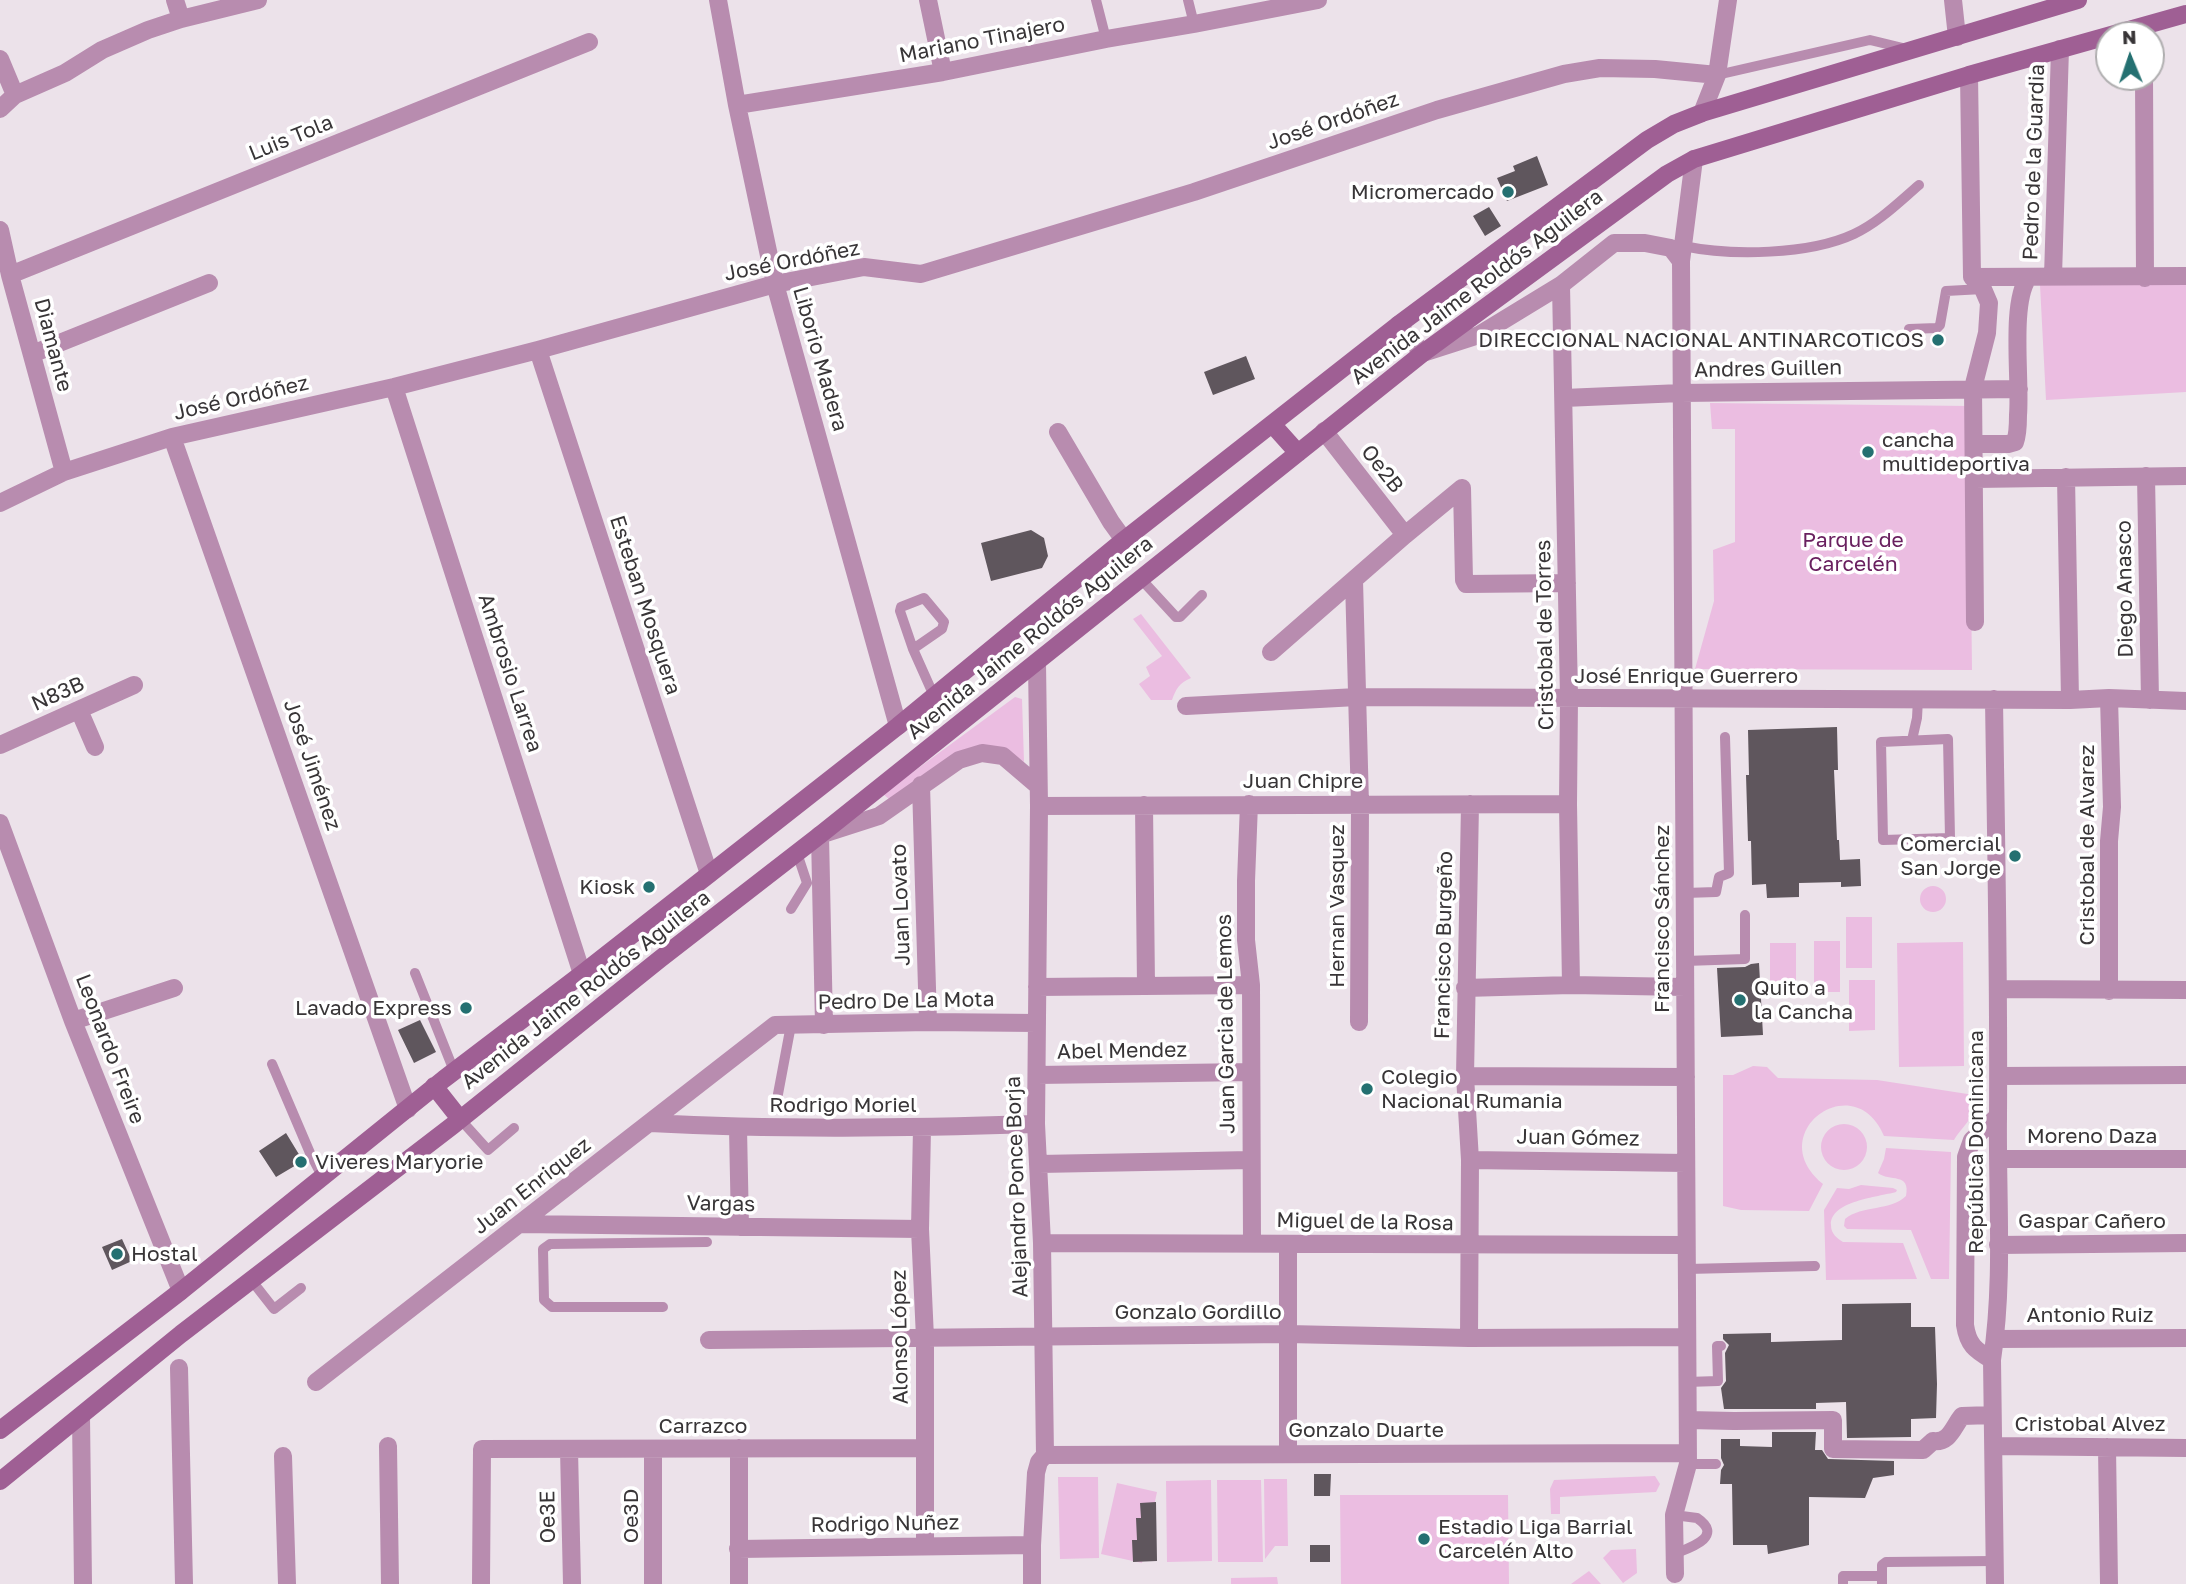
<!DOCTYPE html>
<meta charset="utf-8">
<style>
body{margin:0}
#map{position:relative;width:2186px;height:1584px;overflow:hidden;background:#ece2ea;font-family:"Golos Text",sans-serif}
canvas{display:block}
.north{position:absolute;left:2095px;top:21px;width:70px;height:70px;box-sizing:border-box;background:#fff;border:2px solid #afaeaf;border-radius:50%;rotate:358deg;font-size:19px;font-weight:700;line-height:28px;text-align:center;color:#383537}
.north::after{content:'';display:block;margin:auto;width:24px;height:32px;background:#247071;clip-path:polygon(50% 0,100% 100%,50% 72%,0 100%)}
</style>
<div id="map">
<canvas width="2186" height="1584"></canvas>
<div class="north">N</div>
</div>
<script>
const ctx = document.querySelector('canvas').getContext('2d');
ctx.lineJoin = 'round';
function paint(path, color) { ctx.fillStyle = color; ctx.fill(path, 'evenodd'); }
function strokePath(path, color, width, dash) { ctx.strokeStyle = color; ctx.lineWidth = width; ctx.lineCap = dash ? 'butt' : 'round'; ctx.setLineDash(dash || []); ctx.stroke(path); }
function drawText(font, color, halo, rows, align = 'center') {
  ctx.font = font + ' "Golos Text",sans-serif'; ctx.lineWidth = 7; ctx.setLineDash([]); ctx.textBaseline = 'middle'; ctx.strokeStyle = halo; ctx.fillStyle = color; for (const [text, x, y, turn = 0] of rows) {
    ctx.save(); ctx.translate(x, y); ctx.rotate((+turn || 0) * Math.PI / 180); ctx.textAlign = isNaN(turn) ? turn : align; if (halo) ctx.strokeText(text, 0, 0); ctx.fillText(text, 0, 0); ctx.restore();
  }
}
paint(new Path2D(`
 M2186,280v112l-140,8 -6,-115z
 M1710,403l259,3 3,264 -277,-1 19,-68 -1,-51 22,-8v-113h-23z
 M1141,614l50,64c-12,5 -15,11 -19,22h-21l-12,-16 11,-8 -4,-9 16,-11 -29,-37z
 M1015,697l7,2 2,63 -18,-13 -23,-3 -93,54 -7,-6z
 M1920 899a13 13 0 1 1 26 0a13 13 0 1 1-26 0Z
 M1846,917h26v51h-26z
 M1840,941v51h-26v-51z
 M1963,942l1,124 -65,1 -2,-124z
 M1770,943h26v51h-26z
 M1849,980h26v50l-26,1z
 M1753,1066l14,1 11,11 99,2 97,15c5,20 -11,30 -20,45l-70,-4c-30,-71 -123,-2 -61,48l-14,27 -68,-1 -18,-4v-131h10z
 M1821 1147a23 23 0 1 1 46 0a23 23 0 1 1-46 0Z
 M1886,1148l65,4 -2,127h-18l-20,-49 -64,-1 -3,-3 1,-7c17,-14 46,-8 61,-23 5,-24 -17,-14 -28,-23l6,-14z
 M1861,1185l32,3 4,2 -1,2c-18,5 -66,9 -65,33 0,9 6,13 12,17l60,1 14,36 -91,1 -2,-70 13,-22 12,1z
 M1655,1476l5,8 -4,8 -96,5v17h-9l-1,-25 4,-9z
 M1058,1477h40l1,81 -39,1z
 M1264,1479h23l1,67h-13l-10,13z
 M1211,1480l1,81 -45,1 -1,-81z
 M1217,1480h44l2,82h-45z
 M1117,1483l40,9 -15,71 -41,-9z
 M1340,1495h168l1,89h-168z
 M1636,1549l1,24 -14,10 -20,-25 8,-8z
 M1589,1571l12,13h-30z
 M1277,1577l1,7h-47v-6z`), '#ebbde1');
paint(new Path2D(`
 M1537,156l11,29 -41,16 -10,-23 18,-7 -2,-5z
 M1489,207l12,19 -16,10 -12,-20z
 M1246,356l9,23 -42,16 -9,-23z
 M1031,530l13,8 4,18 -6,12 -51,13 -10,-38z
 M1837,727l1,43h-4l3,70h2l1,20 20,-1 1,27 -20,1v-5l-42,1v14l-32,1 -1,-14 -14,1 -1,-44h-3l-2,-66h3l-1,-45z
 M1759,963l4,72 -42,2 -4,-69 28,-1 6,-3z
 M420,1020l16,32 -22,11 -16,-33z
 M286,1133l17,28 -27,16 -17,-26z
 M122,1239l10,22 -20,9 -10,-23z
 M1911,1303v24h24l2,57 -1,34 -25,1v18l-64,1 -1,-36 -30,1v6h-92l-3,-21 5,-7 -1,-28 4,-8 -6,-6v-5l48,-1v9l71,-2v-36z
 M1772,1432h44l-1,18h7l6,9 66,2v14l-21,3 -8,20 -56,-1v48l-41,9 -1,-9h-34l-1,-61h-12l1,-14 3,-5 -3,-7v-19h19v7l32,1z
 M1314,1474h17l-1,22h-16z
 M1156,1502l1,59 -24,1 -1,-22h5l-1,-22h5l-1,-15z
 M1310,1545h20v17h-20z`), '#5f565d');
strokePath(new Path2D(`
 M1096,0l10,39
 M1188,0l6,24
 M1717,75l153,-35 37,9
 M1683,246c48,10 126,9 171,-12 25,-12 44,-31 65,-49
 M1909,329l28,-1 3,-3 6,-34 37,-2
 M1141,579l35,38h4l22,-22
 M913,649l-13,-38 1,-4 23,-9 20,24 -2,7 -29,20 21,47
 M1948,739l2,99 -67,2 -2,-98z
 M1912,740l5,-22 1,-19
 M1685,893l31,-1 3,-15 10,-4 -4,-136
 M791,909l16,-26 -10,-30
 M1685,961l60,-2v-44
 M415,973l39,98
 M272,1064l38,89 13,25
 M778,1094l13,-69
 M460,1119l28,31 26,-22
 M1687,1269l128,-3
 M252,1281l22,28 27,-21
 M663,1307h-111l-8,-7 -1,-51 7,-5 157,-2
 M1687,1382l31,-1 -1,-35h4
 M1688,1464h28
 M1674,1554c15,-6 51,-17 23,-36l-23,-3
 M1843,1584v-8h39
 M1882,1584v-19l4,-3 108,-1`), '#b88caf', 10);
strokePath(new Path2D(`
 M175,0l6,19
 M718,0l19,105 38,179 123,442
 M928,0l15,72
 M1953,0l4,37
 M0,59l15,36
 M1969,75l3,202 11,12 6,14 -2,30 -14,55 2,234
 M2144,77l1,201
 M737,105l206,-33 163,-33 88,-15 124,-24
 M0,109l15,-14 50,-22 37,-23 46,-20 33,-11 77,-19
 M1702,113l15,-38 11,-75
 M0,230l10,45 54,197
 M10,275l579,-233
 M2053,276l7,-227
 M1972,277l214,-1
 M1561,285l8,413 -1,106 3,181
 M1398,325l25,28 56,-18 82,-50 53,-42h31l26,5 10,13
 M538,350l171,524
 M32,354l177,-71
 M394,387l188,587
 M1564,398l117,-5 338,-4
 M1324,431l81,104
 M1058,432l53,90 13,18
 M172,437l236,672
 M1974,444h34l7,-2c3,-8 3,-18 3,-27 3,-34 -8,-111 10,-137
 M2146,476l4,224
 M2066,477l4,223
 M1975,479l211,-3
 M1462,488l2,92 2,4 101,-1
 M0,503l64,-31 108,-35 222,-50 144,-37 237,-66 89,-17 57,7 273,-82 243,-82 127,-36 36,-6 55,1 62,6
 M1354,580l6,224 -1,218
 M1271,652l134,-117 57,-47
 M2109,698l3,109 -3,34v150
 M1994,699c2,139 5,279 4,418 -1,81 6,163 -6,243l3,224
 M1186,706l171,-9 713,3 39,-2 77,3
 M79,710l16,37
 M0,745l134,-60
 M921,785l7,237
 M1249,804l-3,77v59l5,45 1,258
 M1144,805l2,181
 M1039,806l529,-2
 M0,823l73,198 108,270
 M1037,987l214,-2
 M1465,988l106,-3 114,2
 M1999,989l187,1
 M73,1021l101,-33
 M824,1025l-4,-190 59,-19 80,-56 23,-7 21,3 34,29
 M1037,1075l213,-3
 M1465,1076l221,1
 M1999,1076l187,-1
 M650,1123c129,7 257,5 386,1
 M738,1128l2,99
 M922,1128l-2,101 5,109v208
 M1998,1159h188
 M1470,1160l216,3
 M1039,1164l212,-4
 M521,1224l399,5
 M1042,1243l644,2
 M1288,1244v209
 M1998,1245l188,-2
 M1469,1338l1,-178 -5,-84 5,-272
 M1995,1339l191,-1
 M709,1340l579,-6 181,4 218,-1
 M1992,1360c-17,-10 -24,-15 -27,-35l1,-168 6,-17 26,-24
 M179,1368l5,216
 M316,1382l459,-357 153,-3 109,1
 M81,1416l2,168
 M1688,1420l46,1 99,-1v29l90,1 10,-9c17,2 20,-14 29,-25l30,-1
 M388,1446l2,138
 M1994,1446l192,2
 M2107,1447l2,137
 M739,1448v136
 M569,1449l3,135
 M1045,1455l643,-2
 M283,1456l4,128
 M738,1549l294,-4
 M1675,1574l-1,-59 14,-51 -7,-1203 13,-102
 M481,1584l1,-135 443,-1
 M653,1584v-135
 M1032,1584v-39l4,-72 3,-11 6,-7 -3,-212 -6,-119 3,-318 -2,-143`), '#b88caf', 18);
strokePath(new Path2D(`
 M1272,424l26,29
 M434,1086l26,33
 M0,1430l181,-139 263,-212 138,-105 316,-248 226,-186 274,-215 249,-185 27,-16 28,-11 376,-113
 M0,1481l181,-147 271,-208 208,-167 160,-124 603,-482 244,-179 27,-15 275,-84 217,-61`), '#9f5f94', 18);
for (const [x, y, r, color] of [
 [1508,192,7,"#247071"],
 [1938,340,7,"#247071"],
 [1868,452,7,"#247071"],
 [2015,856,7,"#247071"],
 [649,887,7,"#247071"],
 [1740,1000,7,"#247071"],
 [466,1008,7,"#247071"],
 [1367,1089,7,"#247071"],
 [301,1162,7,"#247071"],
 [117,1254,7,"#247071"],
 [1424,1539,7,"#247071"]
]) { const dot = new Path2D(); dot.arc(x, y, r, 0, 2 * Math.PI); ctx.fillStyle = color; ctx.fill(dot); strokePath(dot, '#fff', 2.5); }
drawText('21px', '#383537', '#fff', [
 ["Mariano Tinajero",982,40,-11],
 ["José Ordóñez",1333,121,-19],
 ["Luis Tola",291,138,-22],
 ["Pedro de la Guardia",2034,162,-88],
 ["José Ordóñez",792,261,-11],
 ["Avenida Jaime Roldós Aguilera",1477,287,-37],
 ["Diamante",53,345,75],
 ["Liborio Madera",820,359,74],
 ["Andres Guillen",1768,369,-1],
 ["José Ordóñez",241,398,-13],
 ["Oe2B",1382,469,52],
 ["Diego Anasco",2125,589,-91],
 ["Esteban Mosquera",645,605,72],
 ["Cristobal de Torres",1545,635,-91],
 ["Avenida Jaime Roldós Aguilera",1030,638,-39],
 ["Ambrosio Larrea",510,673,72],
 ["José Enrique Guerrero",1686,676],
 ["N83B",58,694,-24],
 ["José Jiménez",312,765,71],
 ["Juan Chipre",1303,781],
 ["Cristobal de Alvarez",2087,845,-90],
 ["Juan Lovato",901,905,-92],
 ["Hernan Vasquez",1337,906,-90],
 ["Francisco Sánchez",1662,919,-90],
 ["Francisco Burgeño",1444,945,-89],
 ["Avenida Jaime Roldós Aguilera",586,990,-38],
 ["Pedro De La Mota",906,1001,-1],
 ["Juan Garcia de Lemos",1226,1024,-91],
 ["Leonardo Freire",110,1049,69],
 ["Abel Mendez",1122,1051,-1],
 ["Rodrigo Moriel",843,1105],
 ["Moreno Daza",2092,1136],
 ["Juan Gómez",1578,1138,1],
 ["República Dominicana",1976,1142,-90],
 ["Juan Enriquez",532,1186,-38],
 ["Alejandro Ponce Borja",1017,1187,-92],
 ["Vargas",721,1204,1],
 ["Gaspar Cañero",2092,1221],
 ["Miguel de la Rosa",1365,1222,1],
 ["Gonzalo Gordillo",1198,1312],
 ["Antonio Ruiz",2090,1315],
 ["Alonso López",900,1337,-91],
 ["Cristobal Alvez",2090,1424],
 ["Carrazco",703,1426],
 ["Gonzalo Duarte",1366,1430],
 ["Oe3D",631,1516,-90],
 ["Oe3E",548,1517,-91],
 ["Rodrigo Nuñez",885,1524,-1]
]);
drawText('21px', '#383537', '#fff', [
 ["Micromercado",1494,192,"right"],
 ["DIRECCIONAL NACIONAL ANTINARCOTICOS",1924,340,"right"],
 ["cancha",1882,440],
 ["multideportiva",1882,464],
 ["Comercial",2001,844,"right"],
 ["San Jorge",2001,868,"right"],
 ["Kiosk",635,887,"right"],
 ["Quito a",1754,988],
 ["la Cancha",1754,1012],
 ["Lavado Express",452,1008,"right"],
 ["Colegio",1381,1077],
 ["Nacional Rumania",1381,1101],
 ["Viveres Maryorie",315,1162],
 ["Hostal",131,1254],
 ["Estadio Liga Barrial",1438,1527],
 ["Carcelén Alto",1438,1551]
], 'left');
drawText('21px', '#69205f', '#fff', [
 ["Parque de",1853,540],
 ["Carcelén",1853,564]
]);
</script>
